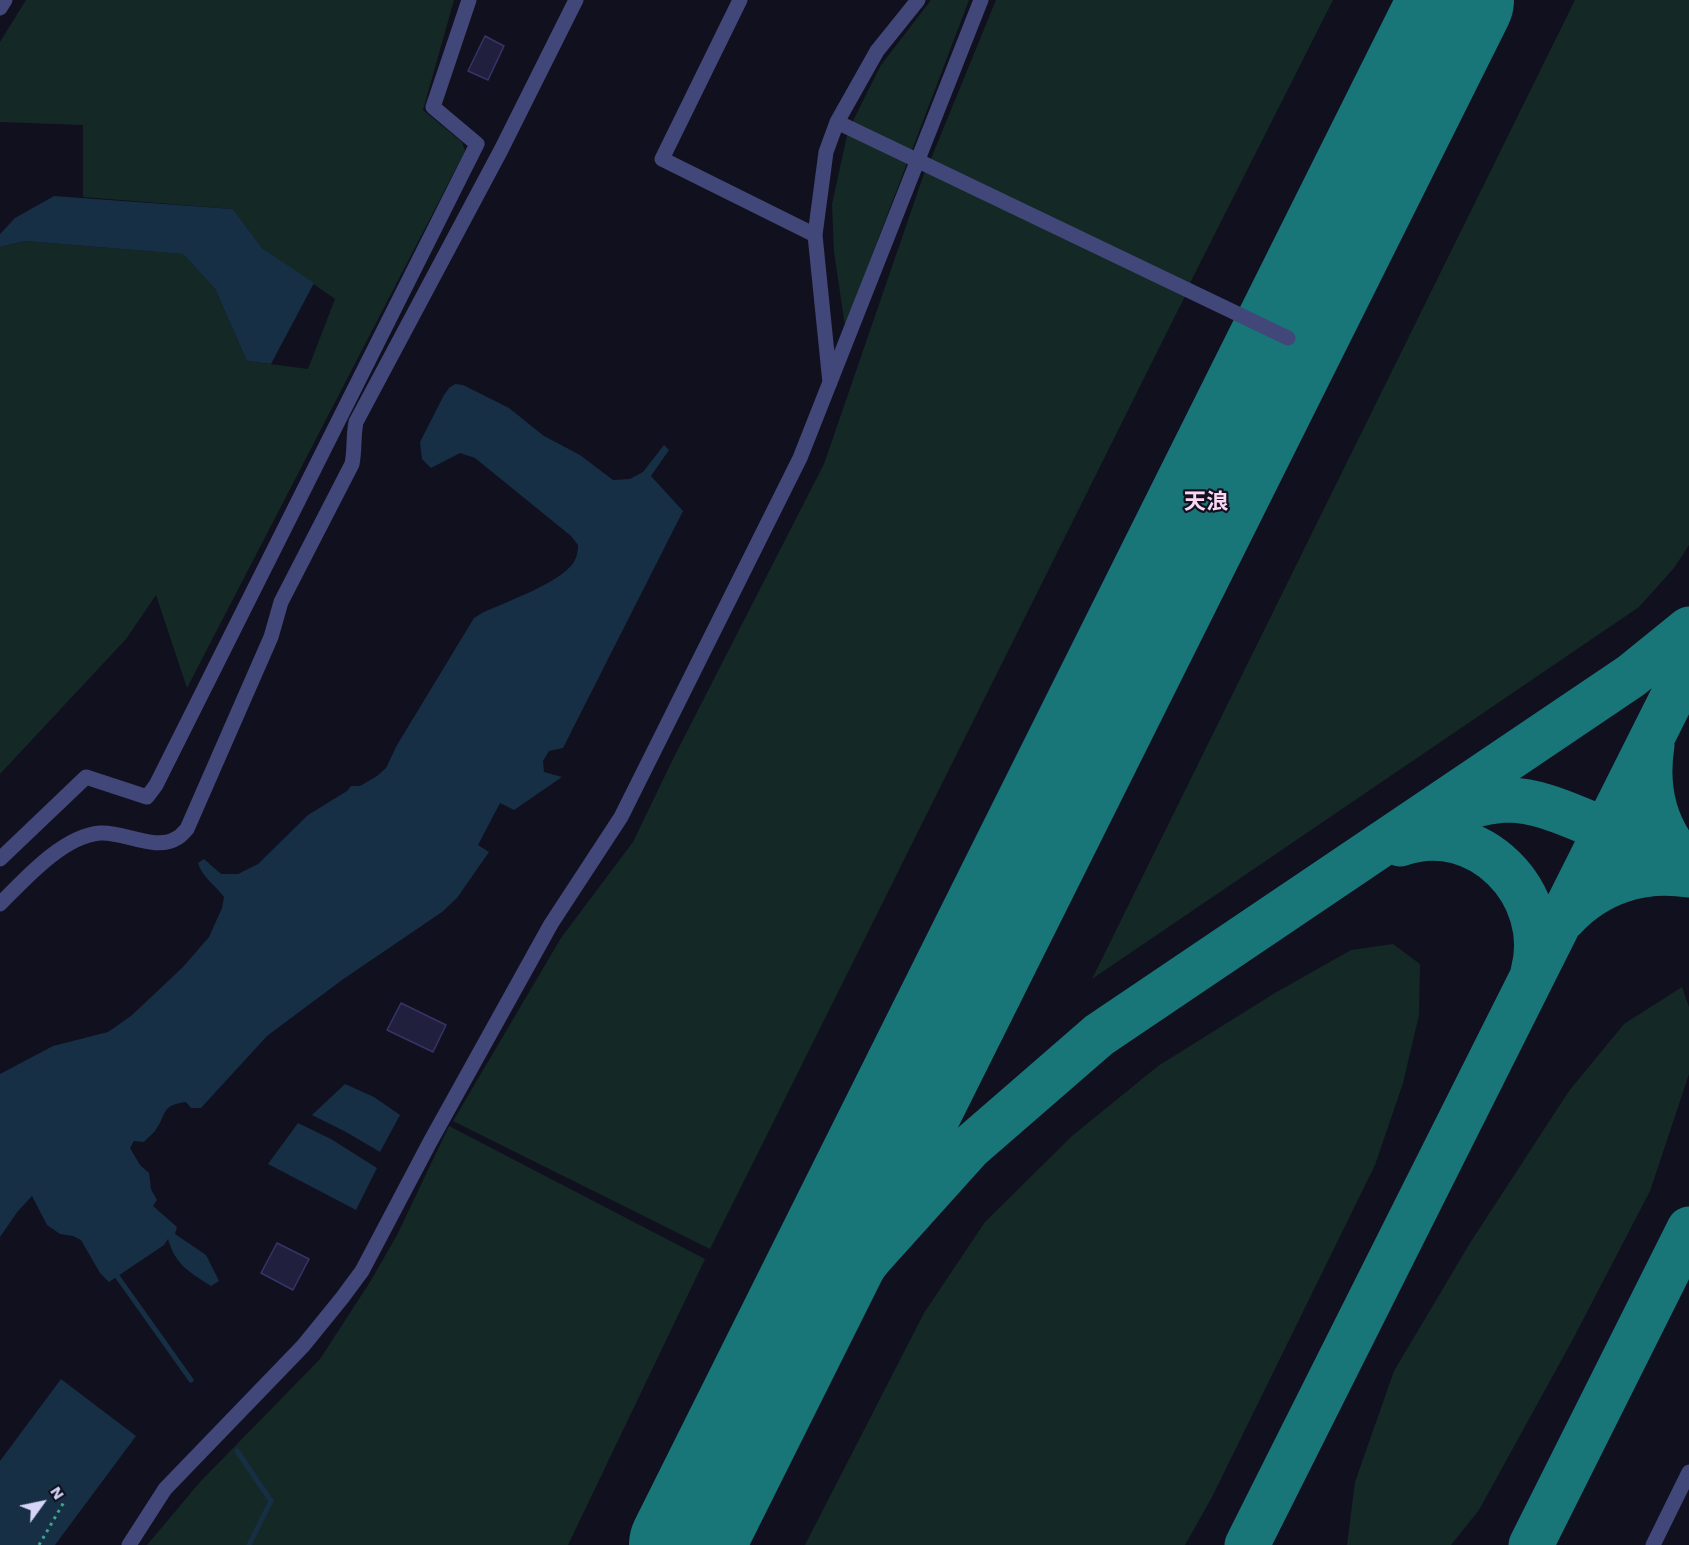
<!DOCTYPE html>
<meta charset="utf-8">
<style>
body{margin:0}
#map{position:relative;width:1689px;height:1545px;overflow:hidden;background:#10101f;font-family:"Work Sans",sans-serif}
canvas{display:block}
.north{position:absolute;left:12px;top:1473px;width:60px;height:60px;-webkit-text-stroke:4px #10101f;paint-order:stroke;rotate:57deg;font-size:16px;font-weight:700;line-height:24px;text-align:center;color:#d4d5f9}
.north::after{content:'';display:block;margin:auto;width:21px;height:27px;background:#d4d5f9;clip-path:polygon(50% 0,100% 100%,50% 72%,0 100%)}
</style>
<div id="map">
<canvas width="1689" height="1545"></canvas>
<div class="north">N</div>
</div>
<script>
const ctx = document.querySelector('canvas').getContext('2d');
ctx.lineJoin = 'round';
function paint(path, color) { ctx.fillStyle = color; ctx.fill(path, 'evenodd'); }
function strokePath(path, color, width, dash) { ctx.strokeStyle = color; ctx.lineWidth = width; ctx.lineCap = dash ? 'butt' : 'round'; ctx.setLineDash(dash || []); ctx.stroke(path); }
function drawText(font, color, halo, rows, align = 'center') {
  ctx.font = font + ' "Work Sans","Noto Sans JP",sans-serif'; ctx.lineWidth = 4.5; ctx.setLineDash([]); ctx.textBaseline = 'middle'; ctx.strokeStyle = halo; ctx.fillStyle = color; for (const [text, x, y, turn = 0] of rows) {
    ctx.save(); ctx.translate(x, y); ctx.rotate((+turn || 0) * Math.PI / 180); ctx.textAlign = isNaN(turn) ? turn : align; if (halo) ctx.strokeText(text, 0, 0); ctx.fillText(text, 0, 0); ctx.restore();
  }
}
paint(new Path2D(`
 M26,0h428l-31,110 39,32 3,9 -278,537 -31,-93 -30,44 -126,135v-527l25,-6 158,13 32,35 32,72 61,8 27,-70 -73,-51 -29,-39 -150,-12v-72l-83,-3v-80z
 M931,0h38l-124,326 -11,-74 -2,-48 16,-73 33,-66z
 M996,0h337l-145,287 -258,-126z
 M1575,0h114v545l-15,23 -35,39 -547,372z
 M926,168l259,128 -475,953 -257,-128 108,-183 72,-96 40,-83 151,-295z
 M1393,944l27,20 -1,51 -16,68 -28,82 -163,332 -27,48h-380l119,-232 61,-91 87,-86 86,-70 117,-73 76,-43z
 M1682,987l7,20v67l-39,117 -77,148 -94,171 -28,35h-104l8,-63 39,-111 76,-128 99,-152 55,-67z
 M449,1126l256,133 -137,286h-421l53,-63 120,-123 50,-77 27,-47z`), '#142925');
paint(new Path2D(`
 M54,196l179,13 29,39 52,35 -43,81 -24,-3 -32,-72 -32,-35 -158,-13 -25,6v-13l15,-16z
 M455,384l8,1 46,23 35,28 36,19 33,25 17,-1 13,-7 21,-27 5,5 -18,26 32,35 -120,237 -14,3 -6,10 1,11 18,5 -48,33 -14,-7 -22,42 11,7 -32,46 -15,14 -100,68 -75,56 -66,72h-10l-5,-6c-26,3 -19,13 -31,29 -3,4 -8,7 -11,11l-10,-1 -4,7 10,17 9,8 2,16 6,11 -4,6 24,21 -2,7 31,21 13,26 -8,5c-22,-14 -36,-22 -43,-47l-4,6 -55,37 -9,-9 -19,-33 -8,-4 -13,-2 -13,-9 -15,-29 -14,15 -18,26v-163l53,-28 55,-14 23,-16 52,-49 26,-30 13,-29 2,-11c-8,-11 -22,-20 -26,-34l6,-4 17,15h17l20,-10 50,-49 39,-24 4,-5h9l17,-10 9,-8 11,-23 77,-127 8,-5c24,-11 71,-28 88,-46 6,-6 8,-14 8,-22l-7,-9 -96,-78 -15,-5 -29,15 -9,-9 -2,-17 24,-47 5,-7z
 M345,1084l29,13 26,18 -20,37 -34,-20 -34,-17z
 M298,1123l33,16 46,29 -21,42 -88,-46z
 M61,1379l75,57 -81,109h-55v-84z`), '#162f44');
strokePath(new Path2D(`
 M117,1276l74,104
 M237,1451l34,50 -22,44`), '#162f44', 5);
strokePath(new Path2D(`
 M1652,745c-7,45 4,88 37,121
 M1444,815c21,-7 43,-15 66,-15 24,1 45,9 67,18 38,15 75,35 112,53
 M1400,844c78,-28 154,50 133,128
 M1564,918c33,-36 78,-50 125,-43
 M761,1395l110,-138 99,-110 129,-112 532,-359 58,-47
 M1247,1545l442,-881
 M1531,1545l158,-316`), '#187679', 45);
strokePath(new Path2D(`
 M686,1545l771,-1545`), '#187679', 114);
const building = new Path2D(`
 M485,36l19,10 -16,34 -20,-9z
 M401,1003l45,22 -13,27 -46,-22z
 M277,1243l32,16 -16,31 -32,-17z`);
paint(building, '#201f3e');
strokePath(building, '#373467', 1.5);
strokePath(new Path2D(`
 M39,1545l25,-43`), '#3ea38f', 3, [3, 4.5]);
strokePath(new Path2D(`
 M740,0l-78,159 153,76
 M0,8l5,-8
 M837,122l451,216
 M830,383l-15,-148 11,-83 11,-30 40,-71 41,-51
 M0,859l86,-82 61,20 9,-12 321,-641 -44,-37 36,-107
 M0,904c25,-25 63,-68 100,-71 23,-2 56,19 77,5 4,-2 7,-6 10,-9l84,-192 10,-35 71,-138c3,-14 1,-27 4,-42l145,-272 75,-150
 M129,1545l36,-56 138,-143 39,-48 20,-27 68,-129 121,-218 70,-107 179,-359 181,-458
 M1653,1545l36,-73`), '#414778', 15);
drawText('bold 22px', '#f9d6f2', '#10101f', [
 ["天浪",1206,503]
]);
</script>
